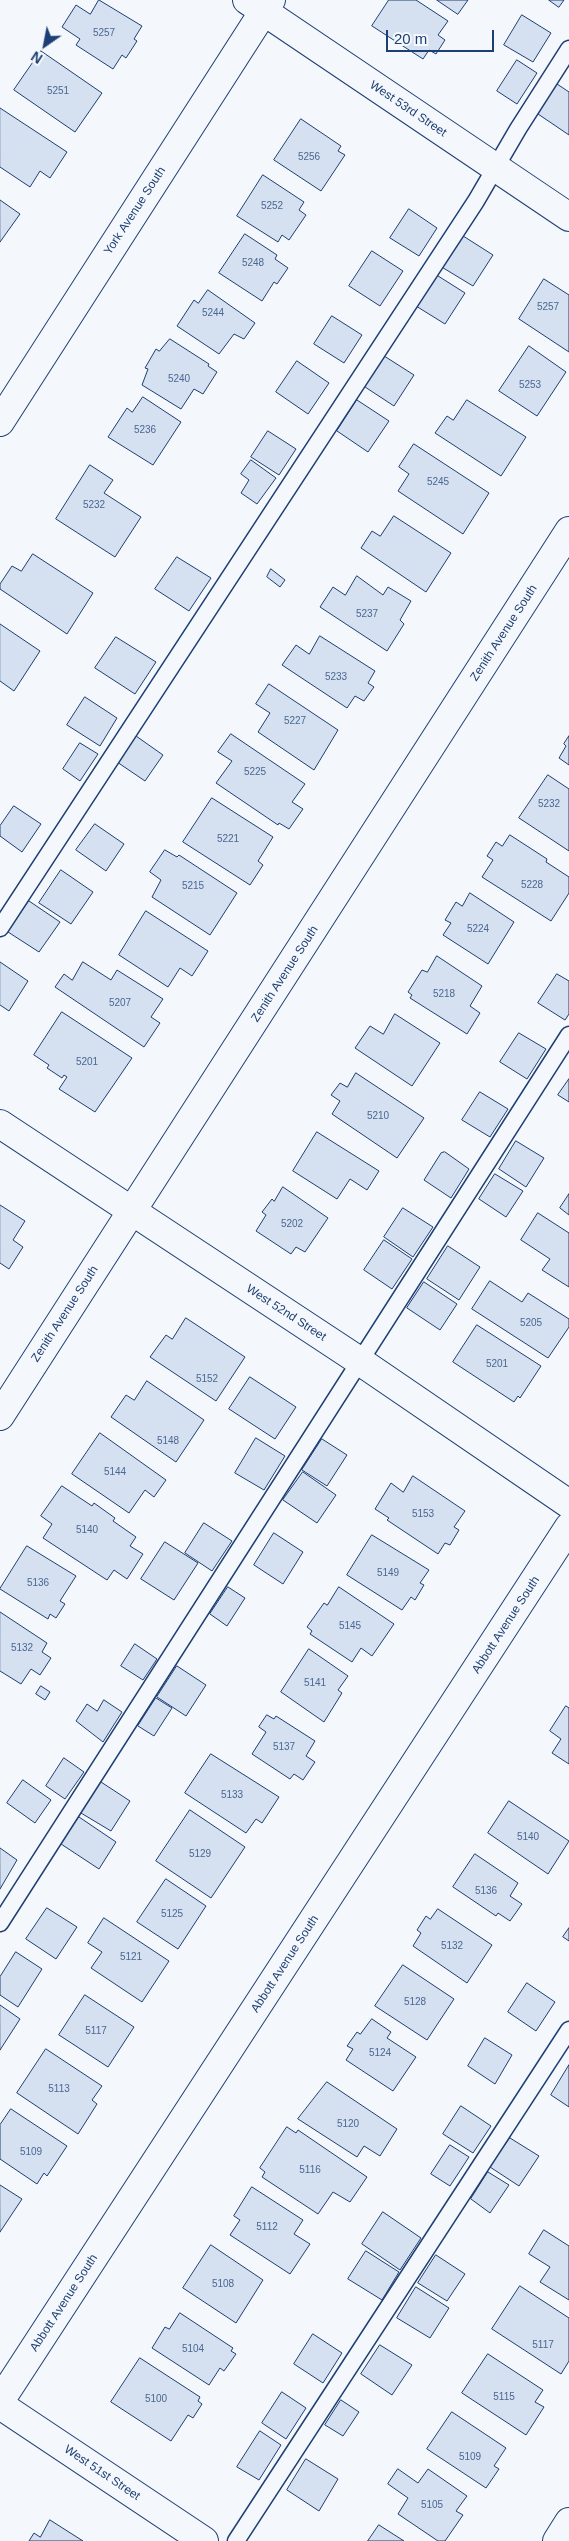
<!DOCTYPE html>
<style>
body{margin:0}
#map{position:relative;width:569px;height:2541px;overflow:hidden;background:#f4f7fb;font-family:Helvetica,sans-serif}
canvas{display:block}
.north{position:absolute;left:20px;top:20px;width:50px;height:50px;-webkit-text-stroke:4px #f4f7fb;paint-order:stroke;rotate:213deg;font-size:14px;font-weight:700;line-height:20px;text-align:center;color:#1d3f73}
.north::after{content:'';display:block;margin:auto;width:18px;height:22px;background:#1d3f73;clip-path:polygon(50% 0,100% 100%,50% 72%,0 100%)}
.scale{position:absolute;left:386px;top:30px;width:108px;height:22px;box-sizing:border-box;border:2px solid #1d3f73;border-top:0;padding-left:6px;font-size:15px;line-height:18px;white-space:nowrap;color:#1d3f73;-webkit-text-stroke:4px #f4f7fb;paint-order:stroke}
</style>
<div id="map">
<canvas width="569" height="2541"></canvas>
<div class="north">N</div>
<div class="scale">20 m</div>
</div>
<script>
const ctx = document.querySelector('canvas').getContext('2d');
ctx.lineJoin = 'round';
function paint(path, color) { ctx.fillStyle = color; ctx.fill(path, 'evenodd'); }
function strokePath(path, color, width, dash) { ctx.strokeStyle = color; ctx.lineWidth = width; ctx.lineCap = dash ? 'butt' : 'round'; ctx.setLineDash(dash || []); ctx.stroke(path); }
function drawText(font, color, halo, rows, align = 'center') {
  ctx.font = font + ' Helvetica,sans-serif'; ctx.lineWidth = 4; ctx.setLineDash([]); ctx.textBaseline = 'middle'; ctx.strokeStyle = halo; ctx.fillStyle = color; for (const [text, x, y, turn = 0] of rows) {
    ctx.save(); ctx.translate(x, y); ctx.rotate((+turn || 0) * Math.PI / 180); ctx.textAlign = isNaN(turn) ? turn : align; if (halo) ctx.strokeText(text, 0, 0); ctx.fillText(text, 0, 0); ctx.restore();
  }
}
const building = new Path2D(`
 M99,0l43,26 -8,13 3,2 -11,17 -4,-3 -9,14 -37,-24 4,-6 -18,-12 14,-22 14,9z
 M389,0h27l32,21 -10,14 7,5 -9,14 -7,-4 -6,9 -51,-33z
 M437,0h31l-10,14z
 M549,0h15l-5,7z
 M522,15l29,18 -18,29 -29,-17z
 M41,51l61,42 -27,39 -61,-42z
 M517,60l20,13 -20,31 -20,-13z
 M557,84l12,8v43l-31,-21z
 M0,108l67,44 -17,26 -10,-7 -10,16 -30,-20z
 M301,119l40,27 -3,5 7,4 -24,36 -47,-31z
 M263,175l41,27 -5,8 7,5 -17,25 -7,-5 -4,7 -41,-26z
 M0,200l20,14 -20,28z
 M409,209l28,19 -18,28 -29,-18z
 M245,234l32,21 -2,4 13,9 -11,16 -3,-2 -12,19 -43,-28z
 M460,234l33,21 -20,31 -33,-20z
 M372,251l31,20 -23,35 -31,-20z
 M435,274l30,19 -20,31 -29,-18z
 M544,279l25,16v57l-50,-33z
 M208,290l47,33 -11,16 -10,-5 -15,20 -42,-28 17,-26 4,3z
 M332,316l30,19 -18,28 -30,-19z
 M170,339l39,25 -1,2 9,6 -14,22 -9,-5 -13,20 -39,-24 6,-16 -3,-1 11,-19 3,2z
 M529,346l37,26 -29,44 -38,-25z
 M381,354l33,21 -20,31 -32,-21z
 M297,361l32,22 -21,31 -32,-22z
 M143,397l38,25 -28,43 -45,-28 19,-29 5,4z
 M357,400l32,21 -21,31 -31,-21z
 M467,400l59,37 -25,39 -66,-43 12,-17 6,4z
 M268,431l28,18 -17,26 -28,-18z
 M414,444l75,49 -26,41 -65,-43 11,-17 -10,-7z
 M251,460l25,18 -19,26 -16,-11 8,-13 -8,-6z
 M90,465l23,15 -9,13 37,24 -26,40 -59,-38z
 M394,516l57,37 -25,39 -65,-44 11,-17 8,5z
 M33,554l60,39 -26,41 -67,-45v-5l12,-18 9,5z
 M177,557l34,21 -22,33 -34,-22z
 M271,569l14,11 -5,7 -13,-10z
 M357,576l26,19 5,-8 23,14 -11,19 4,4 -17,27 -67,-44 13,-20 12,8z
 M0,624l40,27 -26,40 -14,-10z
 M320,636l55,35 -7,12 6,4 -10,14 -9,-5 -8,12 -65,-43 14,-20 13,9z
 M116,637l40,25 -21,32 -40,-26z
 M269,684l69,46 -24,40 -56,-38 12,-19 -14,-9z
 M85,697l32,21 -17,28 -33,-21z
 M231,734l74,50 -13,18 11,7 -14,20 -10,-6 -1,2 -62,-42 16,-22 -14,-9z
 M136,736l27,19 -18,26 -28,-19z
 M569,736v29l-10,-7 7,-12 -2,-2z
 M80,743l18,11 -18,27 -17,-12z
 M548,775l21,14v62l-50,-33z
 M212,798l61,39 -15,24 5,4 -13,20 -67,-43z
 M14,806l27,18 -19,28 -22,-16v-10z
 M95,824l29,20 -18,27 -30,-21z
 M510,835l37,24 -1,3 23,15v16l-18,28 -69,-44 11,-17 -6,-4 9,-14 6,4z
 M165,850l12,7 2,-2 58,38 -27,42 -58,-38 9,-17 -11,-8z
 M61,870l32,22 -22,32 -32,-21z
 M470,893l44,29 -26,42 -45,-29 8,-12 -6,-3 11,-18 6,4z
 M29,901l31,21 -21,30 -31,-20z
 M146,911l62,40 -16,25 -12,-8 -12,19 -49,-32z
 M437,956l45,30 -12,20 10,7 -13,21 -57,-36 2,-3 -4,-3 14,-22 5,2z
 M0,962l28,19 -19,30 -9,-6z
 M83,962l28,18 6,-10 46,29 -12,18 9,6 -16,24 -89,-60 9,-13 8,6z
 M557,974l12,7v33l-4,6 -27,-17z
 M62,1012l70,46 -37,54 -36,-23 8,-12 -3,-2 -2,3 -15,-10 2,-3 -15,-10z
 M395,1014l45,29 -28,43 -57,-38 15,-22 13,8z
 M519,1033l27,16 -19,30 -27,-17z
 M356,1073l68,45 -27,40 -65,-44 8,-13 -9,-6 9,-12 7,4z
 M569,1079v23l-11,-7z
 M480,1092l28,17 -18,28 -28,-17z
 M317,1132l62,39 -12,19 -17,-11 -13,20 -44,-28z
 M516,1141l28,17 -18,29 -27,-18z
 M445,1152l24,17 -18,29 -27,-18 17,-27z
 M495,1174l28,17 -17,26 -27,-18z
 M283,1187l45,31 -23,34 -9,-5 -5,7 -35,-23 10,-16 -4,-3 10,-13 2,2z
 M569,1194v21l-9,-7z
 M0,1205l25,16 -12,19 10,7 -14,22 -9,-6z
 M403,1208l30,19 -20,30 -29,-20z
 M538,1213l31,20v54l-27,-17 8,-11 -29,-19z
 M384,1240l28,19 -20,30 -28,-19z
 M448,1246l32,21 -21,33 -32,-21z
 M490,1281l32,21 6,-9 41,26v8l-21,31 -76,-49z
 M424,1282l33,22 -17,26 -33,-22z
 M186,1318l59,39 -29,44 -66,-44 16,-22 6,4z
 M477,1325l64,41 -21,32 -2,-2 -4,6 -61,-40z
 M250,1377l46,30 -21,32 -46,-30z
 M147,1381l57,39 -28,42 -65,-45 15,-22 8,5z
 M100,1433l66,47 -12,17 -9,-7 -16,23 -57,-39z
 M256,1438l29,18 -21,34 -29,-17z
 M322,1439l25,16 -20,31 -25,-16z
 M303,1472l33,23 -19,28 -34,-23z
 M413,1476l52,35 -11,16 5,3 -9,15 -5,-2 -7,11 -51,-34 2,-2 -14,-9 16,-26 12,9z
 M62,1486l30,20 2,-3 21,15 -2,3 23,16 -6,9 13,8 -16,25 -13,-9 -7,10 -64,-42 9,-14 -11,-8z
 M204,1523l28,18 -20,30 -27,-18z
 M274,1533l29,19 -20,32 -29,-19z
 M372,1535l57,35 -9,13 4,2 -9,15 -4,-3 -9,13 -55,-35z
 M165,1542l33,21 -24,37 -33,-21z
 M27,1546l49,30 -16,25 5,3 -9,14 -6,-4 -2,5 -48,-30z
 M228,1587l17,11 -18,28 -17,-12z
 M339,1587l55,37 -22,32 -11,-8 -9,14 -42,-28 2,-3 -5,-4 17,-24 3,2z
 M0,1612l47,31 -5,9 9,6 -11,17 -9,-6 -10,15 -21,-13z
 M135,1644l22,15 -14,21 -22,-14z
 M309,1649l39,27 -10,14 4,3 -18,29 -43,-30z
 M177,1666l29,19 -20,31 -29,-19z
 M41,1686l9,6 -5,8 -9,-6z
 M156,1698l16,10 -18,28 -16,-10z
 M104,1700l18,12 -19,30 -27,-21 11,-17 10,7z
 M566,1706l3,2v56l-17,-11 9,-14 -11,-8z
 M267,1715l7,4 2,-3 39,25 -9,15 9,6 -12,18 -9,-6 -4,5 -38,-25 14,-22 -7,-5z
 M211,1754l68,43 -17,26 -6,-4 -10,14 -61,-40z
 M64,1758l20,14 -19,27 -19,-13z
 M23,1780l28,20 -16,23 -28,-20z
 M101,1782l29,19 -19,30 -30,-18z
 M509,1801l60,40 -21,33 -60,-41z
 M190,1810l55,37 -34,51 -55,-37z
 M79,1817l37,25 -17,27 -38,-25z
 M0,1848l17,12 -17,29z
 M475,1854l43,29 -8,13 12,8 -12,17 -12,-8 -2,3 -43,-29z
 M166,1879l40,27 -28,43 -41,-27z
 M47,1908l30,19 -21,32 -30,-20z
 M438,1909l54,36 -25,38 -54,-37 8,-13 -4,-3 9,-14 4,3z
 M104,1918l65,43 -27,41 -51,-34 11,-16 -14,-9z
 M569,1928v13l-6,-4z
 M16,1952l26,17 -24,38 -18,-12v-18z
 M403,1965l51,34 -27,41 -52,-34z
 M527,1983l28,19 -19,29 -28,-19z
 M85,1995l49,32 -26,40 -49,-32z
 M0,2005l20,14 -20,31z
 M372,2019l19,13 -4,6 29,19 -23,34 -47,-31 7,-11 -6,-3 10,-14 3,2z
 M485,2038l27,17 -17,29 -27,-18z
 M46,2049l56,37 -10,14 5,4 -19,30 -61,-41z
 M569,2065v42l-18,-12z
 M327,2082l70,47 -17,27 -16,-10 -7,11 -59,-38z
 M461,2106l30,20 -18,27 -30,-19z
 M11,2109l56,37 -20,30 -3,-3 -7,11 -37,-25v-34z
 M287,2127l9,6 2,-3 69,47 -17,25 -17,-10 -15,22 -56,-37 3,-5 -5,-4z
 M510,2138l29,18 -20,30 -29,-19z
 M450,2145l19,12 -19,29 -19,-12z
 M488,2172l21,13 -19,28 -19,-14z
 M0,2185l22,14 -22,33z
 M252,2187l51,33 -9,14 16,10 -20,30 -60,-39 10,-15 -6,-4z
 M383,2212l38,26 -21,32 -38,-26z
 M544,2230l25,16v54l-29,-18 10,-15 -21,-13z
 M211,2245l52,35 -27,43 -53,-35z
 M366,2251l33,21 -17,28 -34,-21z
 M436,2255l29,19 -18,27 -29,-18z
 M520,2286l49,32v43l-8,13 -69,-45z
 M416,2287l33,21 -19,30 -33,-20z
 M180,2313l53,35 -2,3 5,3 -12,17 -4,-3 -11,17 -57,-37 13,-21 4,2z
 M313,2334l29,19 -19,30 -29,-19z
 M380,2345l32,20 -20,30 -31,-21z
 M488,2354l55,36 -8,12 9,5 -18,28 -64,-42z
 M140,2358l60,39 -2,4 4,3 -9,14 -5,-3 -17,26 -60,-39z
 M282,2392l24,16 -20,31 -24,-16z
 M341,2400l18,12 -16,24 -18,-11z
 M452,2412l54,36 -12,18 5,3 -13,19 -59,-39z
 M260,2431l21,14 -22,35 -22,-13z
 M306,2459l32,20 -19,32 -32,-21z
 M398,2469l20,14 10,-14 39,27 -11,15 7,4 -18,26h-7l-40,-27 10,-16 -20,-14z
 M50,2520l33,21h-54l5,-8 6,4z
 M379,2525l25,16h-36z`);
paint(building, '#d5e0f0');
strokePath(building, '#1d3f73', 1);
const lane = new Path2D(`
 M0,928l476,-727 42,-72 51,-80
 M0,1923l569,-888
 M236,2541l333,-511`);
const street = new Path2D(`
 M247,0l322,217
 M0,422l271,-422
 M0,1124l361,238 208,142
 M0,1416l569,-885
 M0,2401l569,-874
 M0,2405l204,136
 M557,2541l12,-19`);
strokePath(lane, '#1d3f73', 19);
strokePath(street, '#1d3f73', 30);
strokePath(lane, '#f4f7fb', 16);
strokePath(street, '#f4f7fb', 28);
drawText('10px', '#4b6792', null, [
 ["5257",104,33],
 ["5251",58,91],
 ["5256",309,157],
 ["5252",272,206],
 ["5248",253,263],
 ["5257",548,307],
 ["5244",213,313],
 ["5240",179,379],
 ["5253",530,385],
 ["5236",145,430],
 ["5245",438,482],
 ["5232",94,505],
 ["5237",367,614],
 ["5233",336,677],
 ["5227",295,721],
 ["5225",255,772],
 ["5232",549,804],
 ["5221",228,839],
 ["5228",532,885],
 ["5215",193,886],
 ["5224",478,929],
 ["5218",444,994],
 ["5207",120,1003],
 ["5201",87,1062],
 ["5210",378,1116],
 ["5202",292,1224],
 ["5205",531,1323],
 ["5201",497,1364],
 ["5152",207,1379],
 ["5148",168,1441],
 ["5144",115,1472],
 ["5153",423,1514],
 ["5140",87,1530],
 ["5149",388,1573],
 ["5136",38,1583],
 ["5145",350,1626],
 ["5132",22,1648],
 ["5141",315,1683],
 ["5137",284,1747],
 ["5133",232,1795],
 ["5140",528,1837],
 ["5129",200,1854],
 ["5136",486,1891],
 ["5125",172,1914],
 ["5132",452,1946],
 ["5121",131,1957],
 ["5128",415,2002],
 ["5117",96,2031],
 ["5124",380,2053],
 ["5113",59,2089],
 ["5120",348,2124],
 ["5109",31,2152],
 ["5116",310,2170],
 ["5112",267,2227],
 ["5108",223,2284],
 ["5117",543,2345],
 ["5104",193,2349],
 ["5115",504,2397],
 ["5100",156,2399],
 ["5109",470,2457],
 ["5105",432,2505]
]);
drawText('12px', '#1d3f73', '#f4f7fb', [
 ["West 53rd Street",408,109,34],
 ["York Avenue South",135,211,-57],
 ["Zenith Avenue South",504,633,-57],
 ["Zenith Avenue South",285,974,-57],
 ["West 52nd Street",286,1313,33],
 ["Zenith Avenue South",65,1314,-57],
 ["Abbott Avenue South",506,1625,-57],
 ["Abbott Avenue South",285,1964,-57],
 ["Abbott Avenue South",64,2303,-57],
 ["West 51st Street",102,2473,34]
]);
</script>
